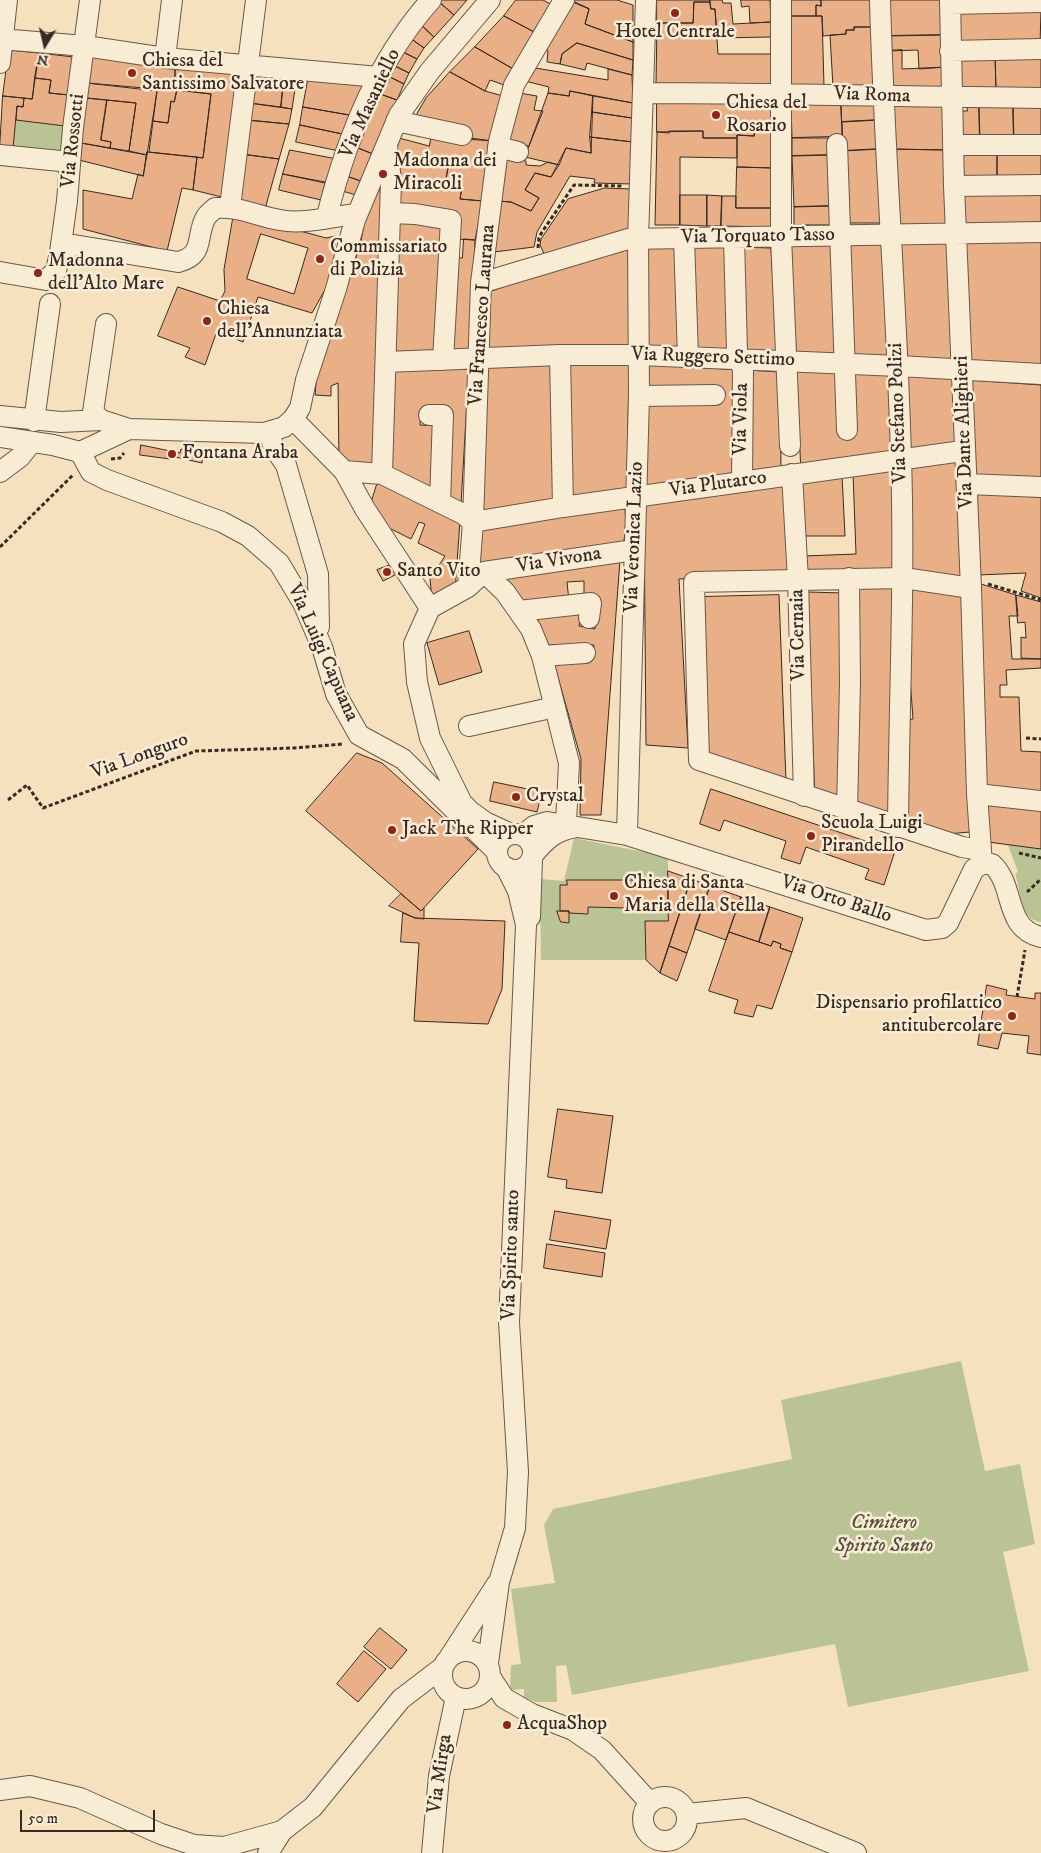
<!DOCTYPE html>
<style>
body{margin:0}
#map{position:relative;width:1041px;height:1853px;overflow:hidden;background:#f6e1be;font-family:"IM FELL DW Pica",serif}
canvas{display:block}
.north{position:absolute;left:20px;top:20px;width:50px;height:50px;-webkit-text-stroke:4px #f9ecd5;paint-order:stroke;rotate:189deg;font-size:14px;font-weight:700;line-height:20px;text-align:center;color:#382a23}
.north::after{content:'';display:block;margin:auto;width:18px;height:22px;background:#382a23;clip-path:polygon(50% 0,100% 100%,50% 72%,0 100%)}
.scale{position:absolute;left:20px;top:1810px;width:135px;height:22px;box-sizing:border-box;border:2px solid #382a23;border-top:0;padding-left:6px;font-size:15px;line-height:18px;white-space:nowrap;color:#382a23;-webkit-text-stroke:4px #f9ecd5;paint-order:stroke}
</style>
<div id="map">
<canvas width="1041" height="1853"></canvas>
<div class="north">N</div>
<div class="scale">50 m</div>
</div>
<script>
const ctx = document.querySelector('canvas').getContext('2d');
ctx.lineJoin = 'round';
function paint(path, color) { ctx.fillStyle = color; ctx.fill(path, 'evenodd'); }
function strokePath(path, color, width, dash) { ctx.strokeStyle = color; ctx.lineWidth = width; ctx.lineCap = dash ? 'butt' : 'round'; ctx.setLineDash(dash || []); ctx.stroke(path); }
function drawText(font, color, halo, rows, align = 'center') {
  ctx.font = font + ' "IM FELL DW Pica",serif'; ctx.lineWidth = 5; ctx.setLineDash([]); ctx.textBaseline = 'middle'; ctx.strokeStyle = halo; ctx.fillStyle = color; for (const [text, x, y, turn = 0] of rows) {
    ctx.save(); ctx.translate(x, y); ctx.rotate((+turn || 0) * Math.PI / 180); ctx.textAlign = isNaN(turn) ? turn : align; if (halo) ctx.strokeText(text, 0, 0); ctx.fillText(text, 0, 0); ctx.restore();
  }
}
paint(new Path2D(`
 M16,120l49,6 -3,29 -49,-6z
 M574,838l94,19v23h-101v5l-7,1v25h-2l30,3v-7l40,1v3h14v-4l26,1v13h-23l1,39h-105l-1,-81 24,2z
 M1008,845l33,4v73c-22,-2 -20,-32 -26,-48l3,-2z
 M961,1361l24,110 35,-7 15,80 -32,8 26,119 -181,36 -13,-63 -263,51 -6,-30 -10,1 1,36h-21l-12,-5v-8l-14,1 1,-25 10,-1 -10,-75 44,-6 -11,-58 9,-16 239,-50 -11,-59z`), '#bac394');
const building = new Path2D(`
 M439,0h28l-13,15 -16,-14z
 M516,0h27l11,6 -18,27 -32,-17z
 M571,0h46l16,5v37l-48,-18 4,-15z
 M657,0h53v2h-16l-1,21h-36z
 M710,0h12l1,3h8l2,21 38,-2v15l-54,1 -2,-29h-4z
 M741,0h29l1,22 -21,1 -1,-17 -7,1z
 M787,0h34v6l-5,-1v11h-28z
 M821,0h51l2,27h-20v3h-8v4l-23,2 -1,-20h-6v-11l5,1z
 M886,0h58l1,35 -58,1z
 M438,1l16,14 -20,22 -14,-13z
 M570,1l19,8 -4,15 48,18v18l-56,-17 -15,11 -2,10 -13,-2 1,-11 -6,-4z
 M694,2h16l1,7h4l3,45h53v32l-115,-2 1,-61h36z
 M1041,9l-1,37 -82,2 -1,-38z
 M504,16l32,17 -21,37 -40,-23z
 M788,16h34l2,70h-33z
 M420,24l14,13 -10,11 -14,-10z
 M854,27h20l3,60h-44l-3,-52 16,-1v-4h8z
 M945,35l1,32 -27,2 -1,-19 -31,1v-15z
 M410,38l14,10 -7,11 -16,-8z
 M577,43l56,17 -1,15 -45,-12 -2,7 -25,-6 2,-10z
 M475,47l40,23 -8,16 -17,-6 -5,11 -35,-19z
 M9,50l30,3 -7,46 -29,-3z
 M902,50v19l44,-2v20l-58,2 -1,-38z
 M401,51l16,8 -8,14 -16,-8z
 M39,53l35,4 -5,38 -20,-2 2,-13 -16,-2z
 M90,53l79,9 6,7v7l-8,14 -80,-7z
 M1041,53v39h-45l-1,-38z
 M958,54h37l1,38h-36z
 M169,62l73,10 -16,126 -33,-8 4,-33 6,1 8,-64 -34,-4 -3,12 -3,-1 -3,22 -15,-2 4,-30 10,-1 8,-14v-7z
 M393,65l16,8 -5,11 -16,-8z
 M529,67l79,13v-11l24,6 1,28 -63,-12 -1,5 -21,-3 1,-6 -24,-6z
 M254,69l27,4 -3,13 5,1 -2,20 -32,-4z
 M450,72l35,19 18,5 -10,45 -27,-2 -51,-22 11,-19z
 M281,73l18,2 -4,14 -17,-3z
 M309,75l61,9 -15,32 -52,-9z
 M388,76l16,8 -7,16 -17,-6z
 M35,78l16,2 -2,13 20,2 -4,31 -49,-6 1,-14 6,1 1,-9 8,1z
 M87,83l70,8 -10,64 -18,-4 7,-48 -50,-5z
 M283,87l12,2 -3,20 -11,-2z
 M177,90l34,4 -8,64 -54,-6 4,-31 15,2 3,-22 3,1z
 M570,91l23,5 -2,57 -25,-5 -7,17 -34,-8 23,-64 21,3z
 M519,93l18,3 -3,14 9,1 -14,35 -25,-5z
 M380,94l17,6 -24,54 -20,-8 17,-43 6,2z
 M3,96l21,2 -1,9 -6,-1 -4,43 -13,-1z
 M593,96l40,7 -1,15 -40,-6z
 M657,97l118,2v32h-21v5l-17,-1v3h-34v-7l-46,1z
 M86,98l21,2 -6,40 10,2 -1,6 -29,-5z
 M107,100l29,3 -7,48 -19,-3 1,-6 -10,-2z
 M841,102h37l1,18 -37,2z
 M841,102l1,36h-50l-1,-35z
 M887,102h57l2,48 -56,-1z
 M249,103l43,6 -3,15 -42,-4z
 M967,104h12l1,37 -21,1v-31h8z
 M979,104h34l1,37h-34z
 M1013,104h28v38l-27,-1z
 M303,107l52,9 -8,19 -47,-10z
 M592,112l40,6 1,24 -43,-5z
 M247,120l42,4 -10,35 -38,-5z
 M879,120l2,29 -38,2 -1,-29z
 M300,125l47,10 -8,16 -43,-9z
 M669,131h34v7h34v20l-57,-1v68h-25l2,-93 12,1z
 M754,131h21l-1,37 -37,-1v-32l17,1z
 M432,133l61,8 -10,60 -23,-2 2,-12 -17,-3 3,-16 -52,-13 3,-17 30,8z
 M590,137l43,5 -1,42 -38,-1 1,-4 -25,-3 -33,56 -3,15 -40,5 4,-51 13,1 20,9 8,-13 -14,-8 10,-17 16,4 15,-29 25,5z
 M831,137l1,18 -40,1v-18z
 M81,143l66,12 -4,21 -64,-16z
 M353,146l20,8 -12,27 -18,-6z
 M1041,148v34l-44,1v-34z
 M881,149l3,74h-36l-5,-72z
 M890,149l56,1 1,75 -51,1z
 M961,149h36v34h-35z
 M290,150l47,9 -7,24 -47,-9z
 M147,152l50,5 -4,33 -11,-2 -15,63 -84,-22v-39l49,9 6,-25 5,2z
 M241,154l38,5 -14,50 -30,-8z
 M396,155l52,13 -3,16 17,3 -2,12 23,2 -8,39 -19,-1 3,-24 -62,-6z
 M503,155l23,6v4l14,1 8,-4 11,3 -8,12 -16,-4 -10,17 14,8 -8,13 -20,-9 -13,-1z
 M832,155l1,51 -39,1 -2,-51z
 M737,167l37,1v40h-38z
 M283,174l42,9 -4,17 -42,-10z
 M343,175l18,6 -5,14 -17,-5z
 M605,188l26,1 -1,41 -83,30 -7,-15 1,-6 27,-40z
 M378,190l7,3 -8,271 -38,-3 -1,-78 -7,3v10l-16,-1 2,-24 43,-125 7,-37z
 M962,190h79v35h-78z
 M680,195h27v31l-27,-1z
 M707,195l15,1 -1,30h-14z
 M722,196h14v12h38l-1,19 -52,-1z
 M833,206v19h-39v-18z
 M234,213l92,25 9,-2 1,34 -24,43 -54,-16 -5,15 -33,-11 5,-10 -1,-21zM261,234l47,14 -14,46 -47,-15z
 M395,217l51,6 -8,131 -46,5z
 M464,239l11,1 -5,113 -22,1 4,-97 10,1z
 M964,241h77v125l-72,-4z
 M897,243h51l5,118 -50,-3z
 M835,244l4,111 -43,-3 -5,-107z
 M844,244h42l7,114 -44,-2z
 M729,246l4,105 -39,-1 -5,-103z
 M679,247l4,103 -36,-1 1,-101z
 M738,247l33,1 6,104 -36,-1z
 M628,248l3,99 -146,6 -1,-59 63,-24z
 M178,287l75,25 -10,30 -26,-11 -12,34 -20,-8 5,-9 -32,-12z
 M485,362l70,1 2,138 -76,12z
 M566,364l63,1 -2,126 -60,9z
 M647,364l92,6 -1,105 -94,14z
 M469,365l-8,140 -19,-9 5,-89 -26,1 -1,17 20,1 -8,64 -44,-17 3,-104z
 M747,370l33,2 1,97 -35,4z
 M797,371l96,4 3,79 -95,11z
 M904,376l51,3 2,68 -50,5z
 M970,380l71,5v96l-67,-3z
 M141,445l39,8 1,-4 6,1 1,-2 16,2 -2,13 -31,-7 -1,3 -30,-4z
 M957,460l5,122 -52,-5 -3,-112z
 M896,470v104l-91,1 -1,-19 52,-2 -3,-81z
 M842,475l3,61h-42l-2,-56z
 M379,478l81,42 -5,72 -23,8 -2,-21 15,-23 -27,-13 7,-19 -6,-2 -8,17 -28,-14 -14,-15z
 M784,482l4,93 -109,4 9,169 -42,-3 -2,-242z
 M974,494l67,3v101l-20,-7 5,-18 -48,2z
 M625,506l1,22 -3,18 -144,21 2,-38z
 M620,560l-19,255h-21l1,-56 -27,-96 38,-2 2,-16h-46l-13,-32 48,-5 -4,18 16,3 3,-32 -14,1v-17l-17,1 2,19 -42,5 -24,-31z
 M393,564l4,10 -14,7 -6,-11z
 M978,583l38,12 2,21h-9l3,43h29v9l-35,2 1,15h-7v12h19l2,54 20,1v44l-55,-7z
 M907,586l55,7 8,239 -23,2 -43,-17 1,-97 8,-1 -8,-110z
 M856,587h40l-3,230 -41,-16z
 M808,592l35,1 -4,204 -24,-7z
 M779,595l7,186 -77,-26 -8,-158z
 M1016,595l25,7v57l-20,-1v-21l5,1 -1,-16 -7,1z
 M469,631l13,41 -43,13 -12,-42z
 M357,753l25,10 96,86 -57,62 -115,-100z
 M494,782l48,10 -5,20 -47,-11z
 M711,789l184,62 -11,34 -19,-6 4,-10 -63,-22 -6,17 -19,-6 5,-17 -62,-21 -4,11 -20,-7z
 M987,798l54,7v44l-53,-7z
 M668,871l23,8 -31,94 -14,-13 -1,-39h23z
 M691,879l19,7 -23,67 -18,-7z
 M567,880h101v28l-26,-1v4h-14v-3l-40,-1v7l-19,-1v-2h-9v-26h7z
 M710,886l31,11 -15,43 -31,-11z
 M401,894l20,17 3,-3v11l-9,-1 -26,-12z
 M741,897l29,10 -11,35 -30,-10z
 M770,907l33,11 -11,34 -12,-4 1,-4 -8,-3 -2,5 -12,-4z
 M557,911h12v12l-8,-1z
 M403,913l12,5 90,3 -3,68 -14,35 -74,-3 5,-78 -18,-1z
 M729,932l42,14 2,-5 8,3 -1,4 12,4 -20,57 -15,-4 -4,12 -19,-4 4,-13 -29,-9z
 M669,946l18,7 -10,28 -17,-8z
 M987,985l20,5 -1,5 29,4v-6h6v62l-14,-2 2,-17 -27,-3 -4,16 -20,-4z
 M558,1109l55,7 -11,77 -36,-5 1,-8 -19,-3z
 M555,1211l56,9 -5,29 -56,-9z
 M547,1244l58,9 -3,24 -58,-9z
 M380,1628l27,22 -16,19 -27,-22z
 M364,1651l22,18 -28,33 -21,-18z`);
paint(building, '#e9b088');
strokePath(building, '#382a23', 1);
const minor = new Path2D(`
 M781,0v237l9,209
 M880,0c4,153 17,305 21,457 4,123 -2,247 -3,370
 M950,0l4,186 17,402 6,206 5,70
 M950,4l91,-2
 M0,39l85,7 80,12 214,19
 M950,51l91,-2
 M165,58l7,-58
 M0,63l7,-63
 M644,93c132,0 264,4 397,5
 M396,121l66,14
 M837,144l10,286
 M954,145h87
 M498,147l20,5
 M0,155l70,7
 M954,186l87,-1
 M230,207l26,-207
 M390,213l25,1 36,6 -8,140
 M327,216c19,-76 51,-157 104,-216
 M684,238l4,119
 M734,238l3,113 6,19 -1,112
 M60,252l14,-7 104,17c28,-7 17,-26 28,-45 2,-3 6,-6 9,-9 24,-2 42,8 65,12 24,5 53,-4 77,-6
 M0,272l46,8 10,-9 4,-19 7,-51 6,-73 17,-128
 M481,283l147,-44 413,-7
 M106,324l-13,88 8,8 28,9
 M560,355l3,152
 M386,362l174,-7h79l260,11 142,8
 M639,396l76,-1
 M429,415h14l-3,87
 M0,416l61,6 40,-2
 M293,419l51,52 21,38 65,99
 M34,421l16,-117
 M270,432l3,14 13,19 32,109 1,53
 M0,437l53,8 27,7
 M80,452l49,-23 135,4 20,-6 9,-8 7,-11 6,-28 30,-91 19,-69 44,-105 31,-44 60,-71
 M80,452l11,20 16,8 115,42 26,14 31,27 24,40 19,44 14,47 23,41 44,24 94,93
 M344,471l38,3 81,40 10,8 90,-15 392,-55
 M0,472l20,-15 11,-14
 M382,474l9,-293 -4,-35
 M792,474l6,106 6,216
 M967,484l74,3
 M484,572l-16,15 -38,21 -16,36 3,38 13,56 32,65 9,9 14,10 26,12
 M484,572l21,20 26,37 11,27 27,107 -3,60
 M484,572l150,-22
 M468,587l5,-65 8,-239 18,-142 15,-56 50,-85
 M971,588l-67,-10 -210,4 5,178 263,87 19,3
 M519,611l72,-8 -2,15
 M542,656l43,-3
 M469,726l86,-19
 M977,794l64,7
 M847,810l3,-127 -1,-105
 M497 852a18 18 0 1 1 36 0a18 18 0 1 1-36 0Z
 M523,835l11,-9 13,-4 80,13 299,95 16,-2 6,-5 26,-54 8,-5h10c24,22 11,64 49,73
 M627,835l12,-439 -1,-157 8,-239
 M533,855c13,-16 23,-25 43,-28
 M530,917l2,-57
 M442 1675a24 24 0 1 1 48 0a24 24 0 1 1-48 0Z
 M449,1658l48,-74
 M488,1663l11,-81 16,-54 3,-56 -9,-150 17,-397 -8,-34 -12,-24
 M491,1678l13,20 28,16 41,16 29,20 48,53
 M0,1790l30,-4 50,12 81,36 33,11 30,2 58,-16
 M643 1819a22 22 0 1 1 44 0a22 22 0 1 1-44 0Z
 M687,1814l59,-6 110,45
 M268,1853l14,-22 31,-24 88,-108 42,-32
 M432,1853l7,-77 17,-79`);
strokePath(minor, '#68584a', 22);
strokePath(new Path2D(`
 M538,248l1,-10 3,-6 32,-47 48,1
 M111,459l9,-1 4,-5
 M0,547l73,-72
 M988,584l53,16
 M1026,738l15,1
 M8,800l19,-15 16,23 153,-57 98,-3 49,-4
 M1019,853l22,5
 M1027,892l14,-13
 M1017,997l8,-47`), '#382a23', 3, [4, 2.5]);
strokePath(minor, '#f9ecd5', 20);
for (const [x, y, r, color] of [
 [675,13,5,"#8f2418"],
 [132,73,5,"#8f2418"],
 [716,115,5,"#8f2418"],
 [383,174,5,"#8f2418"],
 [320,259,5,"#8f2418"],
 [38,273,5,"#8f2418"],
 [207,321,5,"#8f2418"],
 [172,454,5,"#8f2418"],
 [387,572,5,"#8f2418"],
 [516,797,5,"#8f2418"],
 [392,830,5,"#8f2418"],
 [811,836,5,"#8f2418"],
 [614,896,5,"#8f2418"],
 [1012,1016,5,"#8f2418"],
 [507,1725,5,"#8f2418"]
]) { const dot = new Path2D(); dot.arc(x, y, r, 0, 2 * Math.PI); ctx.fillStyle = color; ctx.fill(dot); strokePath(dot, '#f9ecd5', 2); }
drawText('20px', '#382a23', '#f9ecd5', [
 ["Hotel Centrale",675,33,"center"],
 ["Chiesa del",142,62],
 ["Santissimo Salvatore",142,85],
 ["Chiesa del",726,104],
 ["Rosario",726,127],
 ["Madonna dei",393,162],
 ["Miracoli",393,185],
 ["Commissariato",330,248],
 ["di Polizia",330,271],
 ["Madonna",48,262],
 ["dell'Alto Mare",48,285],
 ["Chiesa",217,310],
 ["dell'Annunziata",217,333],
 ["Fontana Araba",182,454],
 ["Santo Vito",397,572],
 ["Crystal",526,797],
 ["Scuola Luigi",821,824],
 ["Pirandello",821,847],
 ["Jack The Ripper",402,830],
 ["Chiesa di Santa",624,884],
 ["Maria della Stella",624,907],
 ["Dispensario profilattico",1002,1004,"right"],
 ["antitubercolare",1002,1027,"right"],
 ["AcquaShop",517,1725]
], 'left');
drawText('20px', '#382a23', '#f9ecd5', [
 ["Via Roma",872,96,2],
 ["Via Masaniello",371,104,-65],
 ["Via Rossotti",74,141,-84],
 ["Via Torquato Tasso",758,237,-1],
 ["Via Francesco Laurana",483,315,-86],
 ["Via Ruggero Settimo",713,358,2],
 ["Via Stefano Polizi",899,413,-92],
 ["Via Viola",742,419,-89],
 ["Via Dante Alighieri",965,432,-92],
 ["Via Plutarco",718,485,-8],
 ["Via Veronica Lazio",635,537,-88],
 ["Via Vivona",559,561,-9],
 ["Via Cernaia",799,635,-91],
 ["Via Luigi Capuana",322,653,66],
 ["Via Longuro",140,757,-20],
 ["Via Orto Ballo",836,900,18],
 ["Via Spirito santo",512,1255,-88],
 ["Via Mirga",441,1774,-82]
]);
drawText('italic 20px', '#58503f', '#f9ecd5', [
 ["Cimitero",884,1524],
 ["Spirito Santo",884,1547]
]);
</script>
